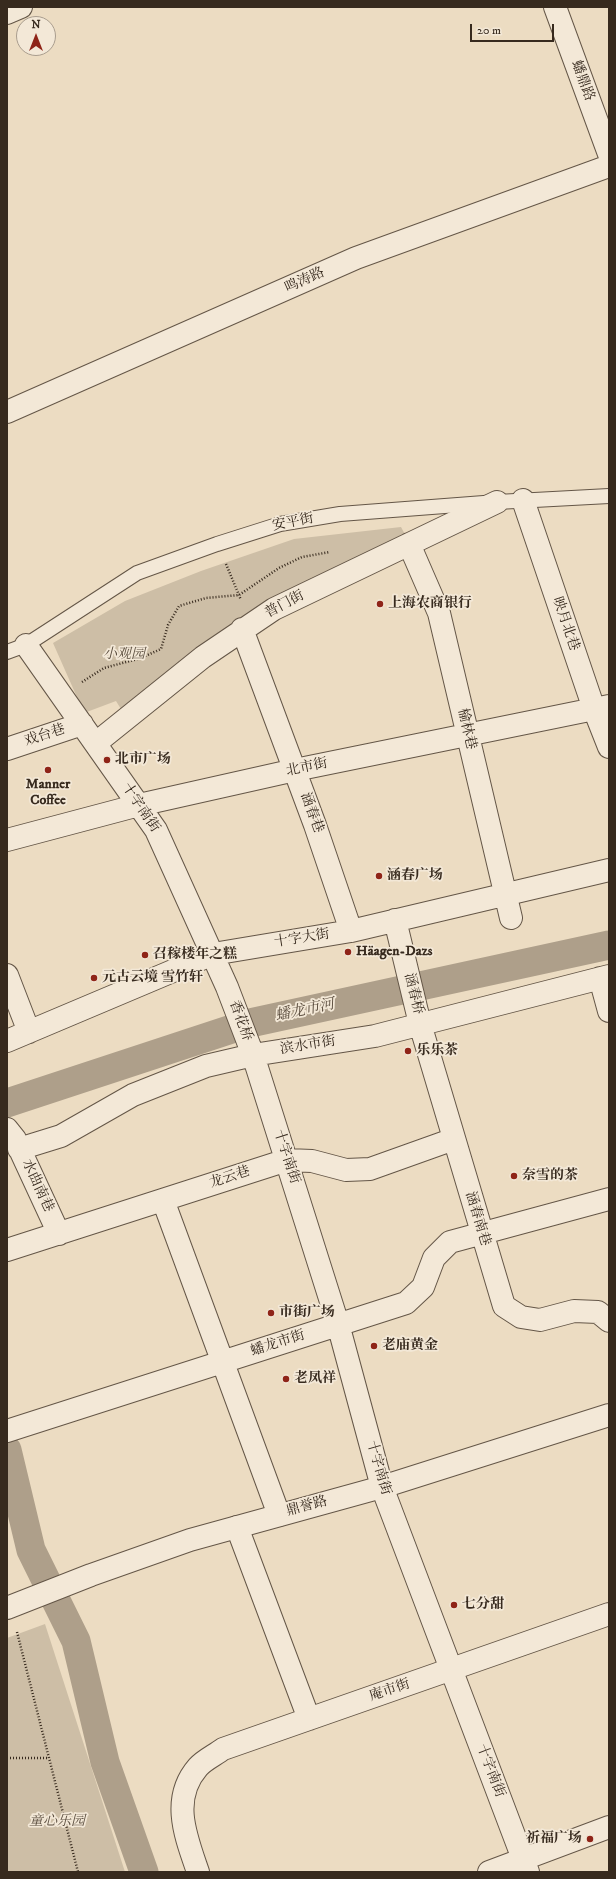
<!DOCTYPE html>
<meta charset="utf-8">
<style>
body{margin:0}
#map{position:relative;width:616px;height:1879px;overflow:hidden;background:#ecdcc2;font-family:"IM FELL DW Pica",serif}
canvas{display:block}
.frame{position:absolute;inset:0;border:8px solid #372a1e;pointer-events:none}
.north{position:absolute;left:16px;top:16px;width:40px;height:40px;box-sizing:border-box;background:#f3e8d7;border:1px solid #a89c8d;border-radius:50%;rotate:0deg;font-size:11px;font-weight:700;line-height:16px;text-align:center;color:#372a1e}
.north::after{content:'';display:block;margin:auto;width:14px;height:18px;background:#8f2418;clip-path:polygon(50% 0,100% 100%,50% 72%,0 100%)}
.scale{position:absolute;left:470px;top:24px;width:84px;height:18px;box-sizing:border-box;border:2px solid #372a1e;border-top:0;padding-left:5px;font-size:12px;line-height:14px;white-space:nowrap;color:#372a1e;-webkit-text-stroke:3px #f3e8d7;paint-order:stroke}
</style>
<div id="map">
<canvas width="616" height="1879"></canvas>
<div class="frame"></div>
<div class="north">N</div>
<div class="scale">20 m</div>
</div>
<script>
const ctx = document.querySelector('canvas').getContext('2d');
ctx.lineJoin = 'round';
function paint(path, color) { ctx.fillStyle = color; ctx.fill(path, 'evenodd'); }
function strokePath(path, color, width, dash) { ctx.strokeStyle = color; ctx.lineWidth = width; ctx.lineCap = dash ? 'butt' : 'round'; ctx.setLineDash(dash || []); ctx.stroke(path); }
function drawText(font, color, halo, rows, align = 'center') {
  ctx.font = font + ' "IM FELL DW Pica","Noto Serif SC",serif'; ctx.lineWidth = 3.5; ctx.setLineDash([]); ctx.textBaseline = 'middle'; ctx.strokeStyle = halo; ctx.fillStyle = color; for (const [text, x, y, turn = 0] of rows) {
    ctx.save(); ctx.translate(x, y); ctx.rotate((+turn || 0) * Math.PI / 180); ctx.textAlign = isNaN(turn) ? turn : align; if (halo) ctx.strokeText(text, 0, 0); ctx.fillText(text, 0, 0); ctx.restore();
  }
}
paint(new Path2D(`
 M401,527l7,13 -284,174 -8,-13 -32,12 -31,-70 72,-42 76,-30 93,-32z
 M45,1624l80,248h-118v-234z`), '#cdbea6');
strokePath(new Path2D(`
 M7,1103l243,-80 359,-78
 M7,1450l24,100 45,91 29,121 39,110`), '#ae9f8a', 29);
const service = new Path2D(`
 M7,652l19,-7 111,-72 80,-29 63,-20 60,-10 157,-12 112,-6`);
const pedestrian = new Path2D(`
 M7,13l14,-6
 M523,500l71,209 15,38
 M409,544l30,69 72,305
 M242,629l73,196 36,106
 M26,645l130,185 71,157 26,68 85,269 44,163 146,385
 M96,743l107,-86 71,-48 223,-107
 M7,749l75,-25
 M7,840l132,-35 156,-35 314,-64
 M395,920l25,104 84,282 17,11 19,3 34,-9 24,1 11,9
 M7,975l22,57
 M600,978l9,33
 M7,1041l206,-87 138,-23 258,-61
 M7,1129l8,10 44,95
 M19,1149l42,-13 72,-41 73,-29 47,-11 122,-19 234,-60
 M163,1200l116,315
 M7,1250l280,-90 25,1 34,9 24,-1 84,-30
 M7,1431l399,-128 17,-16 11,-29 16,-16 159,-43
 M237,1527l72,192
 M198,1872c-12,-35 -28,-73 0,-105 6,-7 17,-12 25,-18l386,-135
 M489,1872l120,-45`);
const minor = new Path2D(`
 M555,7l54,147
 M7,412l349,-154 253,-92
 M7,1608l84,-33 99,-35 192,-53 227,-72`);
strokePath(service, '#645647', 16);
strokePath(pedestrian, '#645647', 24);
strokePath(minor, '#645647', 24);
strokePath(new Path2D(`
 M226,564l15,36
 M82,682l22,-14 37,-10 20,-9 7,-24 11,-19 27,-8 33,-3 40,-27 23,-11 28,-5
 M17,1632l61,240
 M7,1758h42`), '#372a1e', 2.5, [1, 2]);
strokePath(service, '#f3e8d7', 14);
strokePath(pedestrian, '#f3e8d7', 22);
strokePath(minor, '#f3e8d7', 22);
for (const [x, y, r, color] of [
 [380,604,4,"#8f2418"],
 [107,760,4,"#8f2418"],
 [48,770,4,"#8f2418"],
 [379,876,4,"#8f2418"],
 [348,952,4,"#8f2418"],
 [145,955,4,"#8f2418"],
 [94,978,4,"#8f2418"],
 [408,1051,4,"#8f2418"],
 [514,1176,4,"#8f2418"],
 [271,1313,4,"#8f2418"],
 [374,1346,4,"#8f2418"],
 [286,1379,4,"#8f2418"],
 [454,1605,4,"#8f2418"],
 [590,1839,4,"#8f2418"]
]) { const dot = new Path2D(); dot.arc(x, y, r, 0, 2 * Math.PI); ctx.fillStyle = color; ctx.fill(dot); strokePath(dot, '#f3e8d7', 1.5); }
drawText('14px', '#372a1e', '#f3e8d7', [
 ["蟠鼎路",582,81,70],
 ["鸣涛路",305,281,-24],
 ["安平街",293,523,-11],
 ["普门街",285,605,-28],
 ["映月北巷",565,624,71],
 ["榆林巷",466,729,77],
 ["戏台巷",45,736,-18],
 ["北市街",307,768,-12],
 ["十字南街",140,808,56],
 ["涵春巷",311,813,70],
 ["十字大街",302,939,-9],
 ["涵春桥",413,994,76],
 ["香花桥",240,1021,70],
 ["滨水市街",308,1046,-9],
 ["十字南街",286,1157,72],
 ["龙云巷",230,1178,-18],
 ["水曲南巷",37,1186,65],
 ["涵春南巷",477,1219,73],
 ["蟠龙市街",278,1344,-18],
 ["十字南街",378,1468,74],
 ["鼎誉路",307,1507,-15],
 ["庵市街",390,1691,-19],
 ["十字南街",490,1771,69]
]);
drawText('bold 14px', '#372a1e', '#f3e8d7', [
 ["上海农商银行",388,604],
 ["北市广场",115,760],
 ["Manner",48,785,"center"],
 ["Coffee",48,801,"center"],
 ["涵春广场",387,876],
 ["Häagen-Dazs",356,952],
 ["召稼楼年之糕",153,955],
 ["元古云境 雪竹轩",102,978],
 ["乐乐茶",416,1051],
 ["奈雪的茶",522,1176],
 ["市街广场",279,1313],
 ["老庙黄金",382,1346],
 ["老凤祥",294,1379],
 ["七分甜",462,1605],
 ["祈福广场",582,1839,"right"]
], 'left');
drawText('italic 14px', '#5c4f40', '#f3e8d7', [
 ["小观园",124,655],
 ["童心乐园",57,1822]
]);
drawText('italic 15px', '#5b4d3e', '#f3e8d7', [
 ["蟠龙市河",305,1011,-12]
]);
</script>
